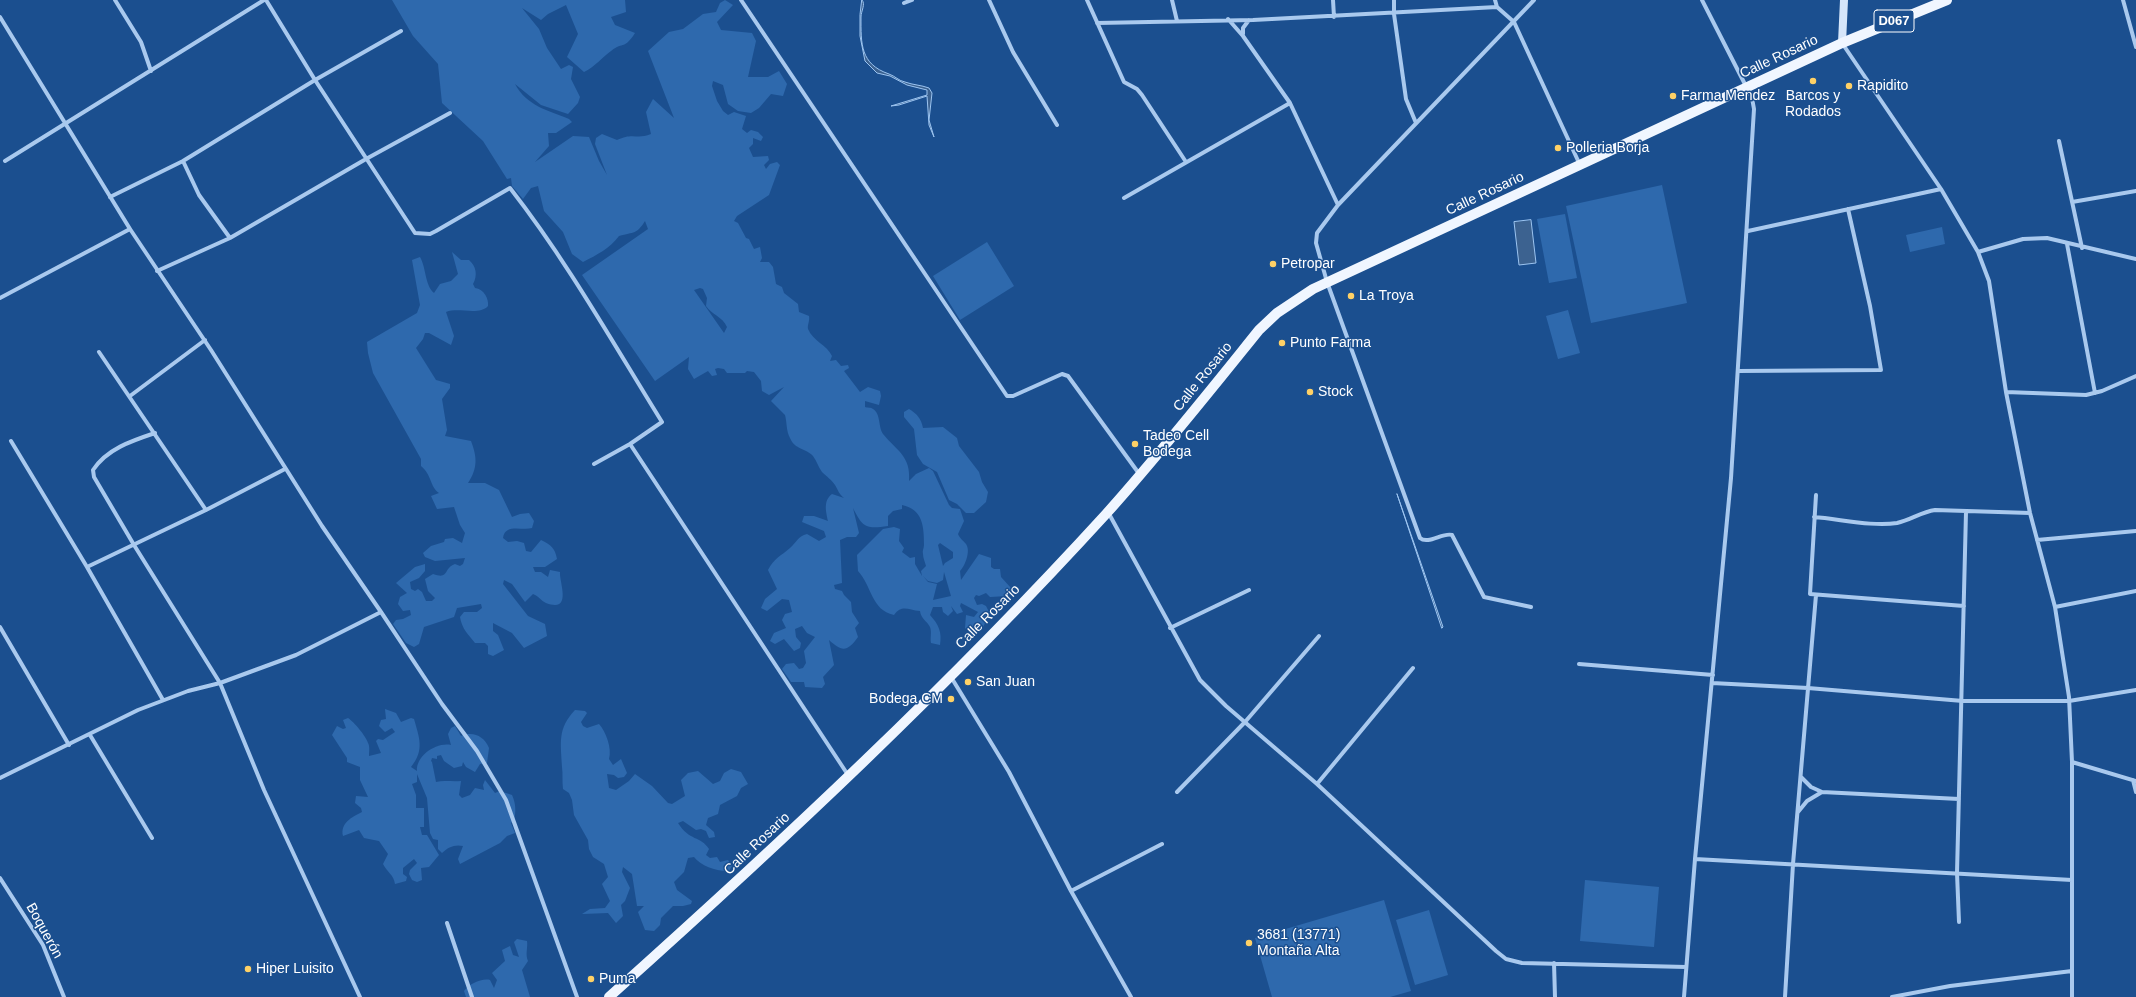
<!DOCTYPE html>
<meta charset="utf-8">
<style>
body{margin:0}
canvas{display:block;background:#1b4f8f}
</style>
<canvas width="2136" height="997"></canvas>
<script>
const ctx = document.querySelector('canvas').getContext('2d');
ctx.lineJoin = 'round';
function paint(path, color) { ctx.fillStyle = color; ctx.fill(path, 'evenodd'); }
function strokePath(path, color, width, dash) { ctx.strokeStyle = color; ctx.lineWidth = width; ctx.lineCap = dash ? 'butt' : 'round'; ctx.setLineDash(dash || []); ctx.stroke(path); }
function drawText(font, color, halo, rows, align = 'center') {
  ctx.font = font + ' Helvetica,sans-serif'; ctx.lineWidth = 3; ctx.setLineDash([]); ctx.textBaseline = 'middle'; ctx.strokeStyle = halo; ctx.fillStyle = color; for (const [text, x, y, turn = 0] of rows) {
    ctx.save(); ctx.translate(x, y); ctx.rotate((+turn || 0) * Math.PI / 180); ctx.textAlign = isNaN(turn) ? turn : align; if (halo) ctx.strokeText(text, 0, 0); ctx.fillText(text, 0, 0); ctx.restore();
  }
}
paint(new Path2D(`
 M392,0h233l1,12 -15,5 4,8 20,8c-11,17 -11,8 -24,18 -10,7 -15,15 -27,21l-17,-15 11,-23 -12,-29 -18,9 -7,6 -19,-12 17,21 8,19 14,21 8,-4 4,2 -2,12 9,18 -2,6 -10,11 -27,-9 -26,-21c12,22 32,26 54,35l3,3 -16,11h-8l1,13 -14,16 38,-26 16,1 10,24 8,14 -12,-31 1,-6 6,-4 15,6c17,-8 19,0 34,-6l-5,-22 7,-13 21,19 -26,-67 21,-19 14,-3 20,-15 13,-2 4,-9 5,-3 8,5 -16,17 4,8 31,3 4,8 -8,36h20l11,-6 8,13 -4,12 -12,-2 -12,14 -8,5 -13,-2 -10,-7 -5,-19 -10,-4 -1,5 5,15 6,10 5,4 6,-3 12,4 -4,13 5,4 4,-3 7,2 5,5 -2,4 -8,-3v6l-4,4 4,9 15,-1 1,4 -5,5 2,4 4,-5 7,-2 3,3 -11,30 -32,21 -3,5 4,2 8,15 3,1 5,10 6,-2 2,11 -2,4h9l4,5 3,17 6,3 2,6 14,11 1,8 10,4c1,5 -2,9 -1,13 5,12 19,16 24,27l-2,5 6,-1 5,6 7,-1 1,3 -5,3 16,21 8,-5 12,4 1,5 -2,9 -14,-4v6c2,1 6,0 8,2 8,5 5,18 10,25 14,17 28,22 26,47l7,-7 13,-6 4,3 16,34 3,3 8,1 4,12 -6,13c2,5 5,6 8,10 5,7 -1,22 -6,27l1,9 18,-26 12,4v9l3,2h6l1,8 10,11 -1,6 -3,2 -17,1 -4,-4 -7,3 -3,-1 -2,3 3,7 5,-1 4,2 4,8 -7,13 -15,4 -3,-3 1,-13 8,2 4,-5 -15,-8 -2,-1 -1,3 3,6 -6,2 -6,-8 2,5 -5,5 -5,-4 -1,-5h-9l-3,8c9,10 12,17 10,30l-9,-2c-1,-5 1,-11 -1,-16 -3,-6 -9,-8 -10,-16 -12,-1 -18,-7 -26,4 -23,-5 -22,-29 -36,-44l-1,-16 26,-26 11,-2 6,2 -1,12 5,7 -2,4 8,6 5,-1v7l7,12 -1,-5 5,-5c-1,-4 -3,-8 -3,-12 -1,-3 1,-6 1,-9 0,-18 -1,-36 -22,-40v4l-9,2 -5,5v10c-22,3 -25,2 -35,-18l6,25 -3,4h-9l-7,3 2,43 -8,2 1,4 7,2 2,4 7,7 1,10 7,11 -4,5 3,9c-11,16 -17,14 -29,3l5,25 -11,12 2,7 -3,4 -17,-1 -1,-5h-13l-9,-13 4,-5 8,-1 5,6 4,-1 3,-5 -2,-12 11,-14 -8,-4 -5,-7 -7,3 1,8 5,6 -1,5 -6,3 -10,-12 -9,5 -5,-3 4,-8 12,-5 -4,-8 3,-6 7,-2 -3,-12 -7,-1 -15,12 -6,-3 4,-9 12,-10 -9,-19c6,-12 13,-14 22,-22 7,-6 8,-12 17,-14l12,7 7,-4 -2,-6 -22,-9 2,-6h10l14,5c-2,-10 -5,-20 4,-27l12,4c-5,-4 -6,-8 -9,-13 -3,-5 -9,-9 -13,-13 -4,-5 -5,-11 -9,-16 -7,-8 -18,-6 -23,-18 -4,-7 -3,-16 -5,-23l-14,-14 13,-14 -15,8 -7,-4 -1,-10 -7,-9 -7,-1 -2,2h-18l-3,-4 -6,-1 -3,1 2,6 -5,1 -4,-5 -14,8 -6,-10 1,-12 -34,24 -73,-106 66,-46 -3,-8c-8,13 -11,11 -26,15 -9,12 -22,19 -36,26l-11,-8 -9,-22 -19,-21 -6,-25 -7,2 -8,11 -11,-13 -1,-8 -4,1 -24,-38 -41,-38 -4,-39 -25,-28zM700,288l3,1 4,9 -1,8c6,9 16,10 21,21l-3,6 -30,-43zM940,543l13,9v6l-8,5 -2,3 -5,-21zM944,572l7,24 -18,4 4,-16 -9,-2 -5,-6 5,5 9,2 6,-3z
 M1662,185l25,118 -96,20 -25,-117z
 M1565,214l12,64 -28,5 -12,-64z
 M1942,227l3,17 -35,8 -4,-17z
 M987,242l27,44 -54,34 -27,-44z
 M452,252l9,8h8c7,6 9,15 4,24l2,4c9,1 14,11 13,18 -9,10 -29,1 -42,6l8,24 -3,9 -22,-12h-4l-2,6 -7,9 20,32 14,4v4l-8,11 5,31 -2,6 26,5c6,16 7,27 -3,42h17l14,7 13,27 8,-3 9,-1 5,8 -2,7c-10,3 -27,-5 -29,10l5,4 9,-1 7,2 2,8 5,1 10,-12c10,5 14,8 16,19l-12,8h-12l2,5h6l7,5 2,-7 10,2c-1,10 13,41 -14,31 -5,-2 -7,-7 -13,-9l-8,8 -13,-18 -8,-4 -1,4 25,32 17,8 2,12 -23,12 -12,-15 -19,-10v8l5,4 6,15 -11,6 -5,-2v-8l-3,-3h-10c-7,-9 -13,-14 -15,-26l4,-5h13l5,-4 -1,-4 -24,4 -3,9 -30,10 -5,17 -5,3 -8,-4 -13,-19 3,-4 7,-1 8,-4 -1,-5 -7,1 -5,-7 2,-7 7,-4 -11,-10 19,-16 10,-3v7l-6,7 -9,4 1,7 4,2 3,-2 4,3 4,9h6l3,-3 -7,-7 -3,-12 8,-5c17,6 10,-6 22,-10l5,2 3,-2 2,-6 -30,3 -10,-4 -2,-4 8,-7 13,-4 1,-3 8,-1 9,5 3,-10 -5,-8 -6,-18 -17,2 -6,-13 8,-3c-9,-6 -7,-18 -18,-27v-7l-48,-86 -5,-20 -1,-11 50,-29 3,-8 -8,-45 8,-3c6,10 5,29 14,36l6,-9 11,-3 7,-7z
 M1568,310l12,43 -22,6 -12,-43z
 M909,409c8,5 12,9 14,19l20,-1 14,11 2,8 20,26 3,10 6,10 -2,10 -12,11h-8l-9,-9 -8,-4 -12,-28 -14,-8 -6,-9 -3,-26 -10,-12v-5z
 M385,709l11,4 5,9 10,-4 3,1c5,18 11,31 -3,48l6,4c-1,-15 19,-29 34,-26l-3,-11 3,-6 4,-2 6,10c12,-5 23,0 28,12l-2,15 -7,1 -5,8 -9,-5 -3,-5 -1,4 -8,2 -10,-7 -3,-6 -4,1v3l-5,-1 -1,3 1,1 4,20c8,-2 16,0 25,-1l-2,14 3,3 8,-3 5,-7 9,2 -1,-5 2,-5 10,13 5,-2 12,4c4,9 4,16 2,26l-3,2 4,10 -8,3 -7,7 -40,21 -2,-5 5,-13c-8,-2 -15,1 -21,7l-4,-4v-9l-5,-1 -3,-6 -3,-35 -10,-24v8l-5,2 4,11v13h8v19h-4l2,8h5l12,20 -10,12 -8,1 1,12 -5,2 -5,-2 -3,-6 1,-4 7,-7 -3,-4 -11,9v6l4,3 -1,4 -11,3c-1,-9 -8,-12 -12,-20l5,-10 -9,-13 -15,-3 -5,-8 -16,6c-3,-13 9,-19 19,-24l-1,-4 -6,-5 1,-7 12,1 -8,-17v-13l-13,-5v-4l-15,-23 5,-9 6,3 3,-1 -3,-8 5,-2c6,4 18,18 20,25 2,3 1,9 1,13l12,-3 -5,-12 2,-2 5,1 12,-8 -3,-4 -7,4 -6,-6 2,-6 5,-1z
 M575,710l10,1 2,2 -6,9 2,4 4,2 12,-4c7,8 13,24 10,35l4,6 8,-6 6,14 -3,4 -6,1 -4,-3 -7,-1 2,14 7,2 13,-9 6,-7 17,12 16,17 4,1 13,-8 -4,-16 7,-7 10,-2 15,13 7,-3 4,-8 7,-4 10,3 7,12 -7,4 -4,8 -17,9 -2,9 -10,4 -2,7 8,7 1,5 -6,1 -3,-7 -5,-2 -5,1 -13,-9 -5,2c11,18 23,13 31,26l-3,6 4,3 7,-1 3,5 8,-2 4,6 -3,5c-11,1 -28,-5 -35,-14l-6,1 -4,14 -10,10 3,8 15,11 -1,3 -8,2h-10l-12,12 -1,7 -6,6 -9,-1 -7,-18 6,-6h-7l-5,-32 -9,-7 -1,5 8,16 -5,13 -4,4 2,11 -7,7 -8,-10 -26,1 8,-5 15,-1 5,-7 -8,-17 6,-7 -4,-13 -11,-7 -4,-8 -1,-9 -14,-25 -2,-15 -3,-7 -6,-4c-1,-8 0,-15 -1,-22 -1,-24 -5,-38 13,-57z
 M1585,880l74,7 -5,60 -74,-6z
 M1384,900l27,91 -21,6h-118l-17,-59z
 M1429,910l19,65 -33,10 -19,-65z
 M517,939l10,2c1,7 -2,13 1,20l-6,9 8,27h-64l-2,-6c5,-7 18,-13 26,-11l4,8 3,-8 -5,-7 13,-12 -3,-11 8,-4 3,9 6,2 -5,-15z`), '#2e69ad');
const water = new Path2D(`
 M862,0c4,4 -1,11 -1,17 0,27 -1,47 28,57 6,2 10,7 16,8 8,3 16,3 24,6l3,5 -3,27 5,17 -5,-12 -2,-29 -28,9 -8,1 36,-11v-5l-20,-5 -17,-9 -13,-3 -12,-12 -5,-25v-21z
 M1531,220l5,43 -17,2 -5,-43z
 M1397,494l46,133 -1,1z`);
paint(water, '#3c6290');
strokePath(water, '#9cc4f0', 1);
strokePath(new Path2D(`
 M115,0l26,42 10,29
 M266,0l49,80 100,153 15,1 6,-3 74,-43c57,73 103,155 152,234l-32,22 -36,20
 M741,0l266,396h6l49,-22 6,2 72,99
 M989,0l24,52 44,73
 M1087,0l37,82 13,7 5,6 44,67
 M1172,0l5,21
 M1333,0l1,17
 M1394,0v14l12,85 10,24
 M1495,0l2,7
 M2123,0l13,47
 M904,3l8,-3
 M0,17l130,212 81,121 111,176 59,86 61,92 35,47 29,49 71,197
 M1228,19l15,17 47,67 48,102
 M1097,23l156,-3 244,-13 17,15 66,143
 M1243,34v-6l6,-8
 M1842,43l99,146 37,63 11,29 17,111 24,121 25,94 14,90 3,65v235
 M2059,141l23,107
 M5,161l259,-161
 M183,161l16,34 31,43
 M110,197l73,-36 132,-81 86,-49
 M1124,198l166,-95
 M2072,202l64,-11
 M1748,231l193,-42
 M2067,244l28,149
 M1978,252l45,-13 24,-1 89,21
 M157,271l73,-33 136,-79 84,-46
 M0,298l130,-69
 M99,352l107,158
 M1738,371l143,-1 -11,-64 -22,-97
 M2006,392l80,3 16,-4 34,-15
 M130,396l75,-56
 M155,433c-24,8 -48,16 -62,37l1,7 40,68 86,138 44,107 96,207
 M11,441l76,126 76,133
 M630,444l218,331
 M1816,495l-6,99 154,12
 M1108,512l92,168 26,26 91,78 179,167 10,8 16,4 164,4
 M1814,517c26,2 59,10 83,6 14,-3 24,-11 38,-13l95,3
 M2037,540l99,-9
 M87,567l119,-57 79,-41
 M1531,607l-47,-10 -32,-62c-9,-3 -24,10 -32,3l-93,-256 -11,-39 1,-10 21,-28 196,-205
 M2055,607l81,-16
 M0,627l69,118
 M1170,628l79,-38
 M1579,664l134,11
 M951,677l58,95 62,119 60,106
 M1712,683l96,5 155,13h106l67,-11
 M90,735l62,103
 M2072,762l64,19
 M1801,777l10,10 11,5 137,7
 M0,778l138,-68 50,-19 32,-8 76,-28 85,-43
 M2133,780l3,12
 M1317,784l96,-116
 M1177,792l68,-70 74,-86
 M1798,812l9,-11 15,-9
 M1695,859l377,21
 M0,878l43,67 21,52
 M1071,891l91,-47
 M1959,922l-2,-49 9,-361
 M447,923l25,74
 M1554,963l1,34
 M1684,997l11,-138 36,-381 23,-369 -2,-11 -50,-98
 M1785,997l8,-133 23,-269
 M1892,997l58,-11 122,-15`), '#a9c9ee', 4);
strokePath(new Path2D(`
 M1842,43l2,-43`), '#d6e6fa', 8);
strokePath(new Path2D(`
 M609,997c172,-154 341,-312 497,-483 53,-59 103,-122 153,-184l18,-17 36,-24 529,-246 105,-43`), '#f0f6ff', 10);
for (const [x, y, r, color] of [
 [1813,81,4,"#ffd166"],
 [1849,86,4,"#ffd166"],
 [1673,96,4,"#ffd166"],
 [1558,148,4,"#ffd166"],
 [1273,264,4,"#ffd166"],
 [1351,296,4,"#ffd166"],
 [1282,343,4,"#ffd166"],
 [1310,392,4,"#ffd166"],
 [1135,444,4,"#ffd166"],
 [968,682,4,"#ffd166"],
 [951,699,4,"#ffd166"],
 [1249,943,4,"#ffd166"],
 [248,969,4,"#ffd166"],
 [591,979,4,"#ffd166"]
]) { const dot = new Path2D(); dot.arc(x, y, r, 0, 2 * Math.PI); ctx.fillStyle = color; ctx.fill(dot); strokePath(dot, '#1b4f8f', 1.5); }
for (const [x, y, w] of [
 [1894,21,40]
]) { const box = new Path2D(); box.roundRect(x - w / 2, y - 11, w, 22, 3); ctx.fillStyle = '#1b4f8f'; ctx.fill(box); strokePath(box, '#fff', 1); }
drawText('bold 13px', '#fff', null, [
 ["D067",1894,21]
]);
drawText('14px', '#fff', '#1b4f8f', [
 ["Calle Rosario",1779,57,-25],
 ["Calle Rosario",1485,194,-25],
 ["Calle Rosario",1203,377,-51],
 ["Calle Rosario",988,617,-45],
 ["Calle Rosario",757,844,-43],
 ["Boquerón",44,931,61]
]);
drawText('14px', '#fff', '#1b4f8f', [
 ["Rapidito",1857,86],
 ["Farma Mendez",1681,96],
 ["Barcos y",1813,96,"center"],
 ["Rodados",1813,112,"center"],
 ["Polleria Borja",1566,148],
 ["Petropar",1281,264],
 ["La Troya",1359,296],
 ["Punto Farma",1290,343],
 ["Stock",1318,392],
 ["Tadeo Cell",1143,436],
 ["Bodega",1143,452],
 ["San Juan",976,682],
 ["Bodega CM",943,699,"right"],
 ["3681 (13771)",1257,935],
 ["Montaña Alta",1257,951],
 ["Hiper Luisito",256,969],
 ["Puma",599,979]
], 'left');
</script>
